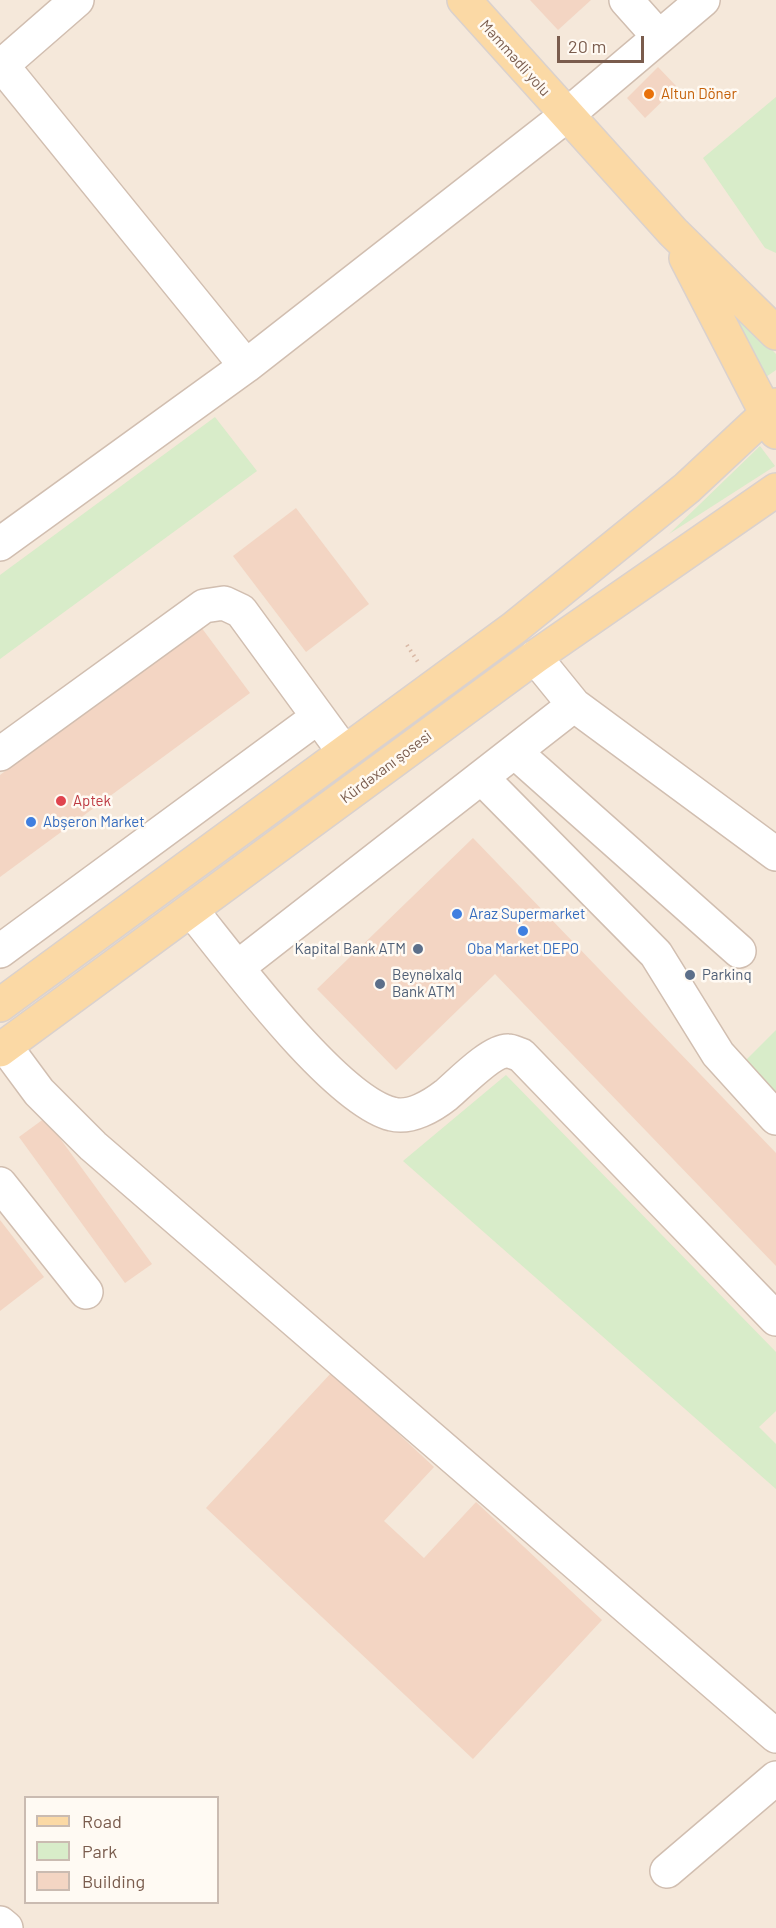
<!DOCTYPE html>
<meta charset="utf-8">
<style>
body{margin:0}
#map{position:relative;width:776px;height:1928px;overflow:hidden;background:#fdf6ec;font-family:Barlow,sans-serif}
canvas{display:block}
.legend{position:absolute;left:24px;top:1796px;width:195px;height:108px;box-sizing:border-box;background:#fffaf3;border:2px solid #cabbb1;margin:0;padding:8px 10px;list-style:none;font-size:18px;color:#7a5c4d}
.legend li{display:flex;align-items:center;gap:12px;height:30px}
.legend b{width:30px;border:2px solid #cabbb1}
.scale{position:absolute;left:557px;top:36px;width:87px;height:27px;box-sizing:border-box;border:3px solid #7a5c4d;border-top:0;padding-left:8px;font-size:18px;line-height:21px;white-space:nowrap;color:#7a5c4d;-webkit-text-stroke:4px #fffaf3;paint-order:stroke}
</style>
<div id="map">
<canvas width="776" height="1928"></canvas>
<ul class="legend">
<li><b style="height:8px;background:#fbd9a5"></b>Road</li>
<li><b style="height:16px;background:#d8ecc9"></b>Park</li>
<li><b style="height:16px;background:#f3d5c3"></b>Building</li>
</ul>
<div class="scale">20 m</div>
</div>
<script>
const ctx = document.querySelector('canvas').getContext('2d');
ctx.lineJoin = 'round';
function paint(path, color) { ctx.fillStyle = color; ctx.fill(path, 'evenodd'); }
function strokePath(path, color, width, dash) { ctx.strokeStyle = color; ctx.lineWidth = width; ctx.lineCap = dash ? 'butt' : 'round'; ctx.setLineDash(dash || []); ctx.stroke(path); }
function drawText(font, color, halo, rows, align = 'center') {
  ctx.font = font + ' Barlow,sans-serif'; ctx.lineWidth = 5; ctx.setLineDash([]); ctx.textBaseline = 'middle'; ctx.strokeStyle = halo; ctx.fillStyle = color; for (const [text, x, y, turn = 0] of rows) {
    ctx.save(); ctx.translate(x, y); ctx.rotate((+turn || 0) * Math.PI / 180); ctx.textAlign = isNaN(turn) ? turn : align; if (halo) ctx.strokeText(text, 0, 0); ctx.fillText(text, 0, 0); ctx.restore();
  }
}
paint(new Path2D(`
 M0,0h776v1928h-776zM26,1798h192v104h-192z`), '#f5e8da');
paint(new Path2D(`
 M776,97v156l-11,-5 -62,-90z
 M722,299l54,55v16l-13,9z
 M215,417l42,54 -257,188v-84z
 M760,446l15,20 -106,68z
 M776,1030v68l-34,-34z
 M506,1075l270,277v59l-17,16 17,17v45l-373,-328z`), '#d8ecc9');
paint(new Path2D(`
 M530,0h61l-33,30z
 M658,67l19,20 -32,31 -18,-20z
 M296,508l73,96 -63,48 -73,-96z
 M201,627l49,66 -250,184v-102z
 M473,838l303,315v113l-281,-292 -99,96 -79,-81z
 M45,1118l107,146 -27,19 -106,-146z
 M0,1220l44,57 -44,34z
 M332,1372l102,95 -50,54 40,37 52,-56 126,118 -129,139 -267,-251z`), '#f3d5c3');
const minor = new Path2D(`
 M626,0l33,37
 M0,63l246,303
 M0,67l77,-67
 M0,544l246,-178 321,-251 136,-115
 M535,657l39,48 202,149
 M515,752l224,199
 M0,754l204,-148 20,-3 17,8 103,141
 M482,778l174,176 62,100 58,64
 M192,911c39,48 143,189 200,203 18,5 40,-8 54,-19 13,-11 46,-45 62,-44 4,0 9,3 13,4l255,264
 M0,951l318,-234
 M238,967l336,-262
 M5,1046l34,46 54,54 683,590
 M0,1184l86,108
 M667,1871l109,-93
 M0,1923l6,5`);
const major = new Path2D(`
 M464,0l209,232 103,101
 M686,258l90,174
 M0,1005l514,-377 173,-140 89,-83
 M0,1050l535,-393 241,-167`);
strokePath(minor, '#d1beb0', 36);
strokePath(major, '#dad1cd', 36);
strokePath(new Path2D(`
 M407,645l11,17`), '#d9b8a5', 4, [1.5, 4.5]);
strokePath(minor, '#fff', 33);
strokePath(major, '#fbd9a5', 33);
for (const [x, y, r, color] of [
 [649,94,6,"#e8710a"],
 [61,801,6,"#e0444e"],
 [31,822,6,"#3f7fe0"],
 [457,914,6,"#3f7fe0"],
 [523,931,6,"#3f7fe0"],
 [418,949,6,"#5c6f8a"],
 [690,975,6,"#5c6f8a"],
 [380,984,6,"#5c6f8a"]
]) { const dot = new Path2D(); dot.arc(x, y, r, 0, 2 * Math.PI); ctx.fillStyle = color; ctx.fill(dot); strokePath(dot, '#fffaf3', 2); }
drawText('15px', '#7a5c4d', '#fffaf3', [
 ["Məmmədli yolu",515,58,48],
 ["Kürdəxanı şosesi",386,767,-37]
]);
drawText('15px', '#c56008', '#fffaf3', [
 ["Altun Dönər",661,94]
], 'left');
drawText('15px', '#be3a42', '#fffaf3', [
 ["Aptek",73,801]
], 'left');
drawText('15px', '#366cbe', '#fffaf3', [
 ["Abşeron Market",43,822],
 ["Araz Supermarket",469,914],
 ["Oba Market DEPO",523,949,"center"]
], 'left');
drawText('15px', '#4e5e75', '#fffaf3', [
 ["Kapital Bank ATM",406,949,"right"],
 ["Beynəlxalq",392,975],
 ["Bank ATM",392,992],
 ["Parkinq",702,975]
], 'left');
</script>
